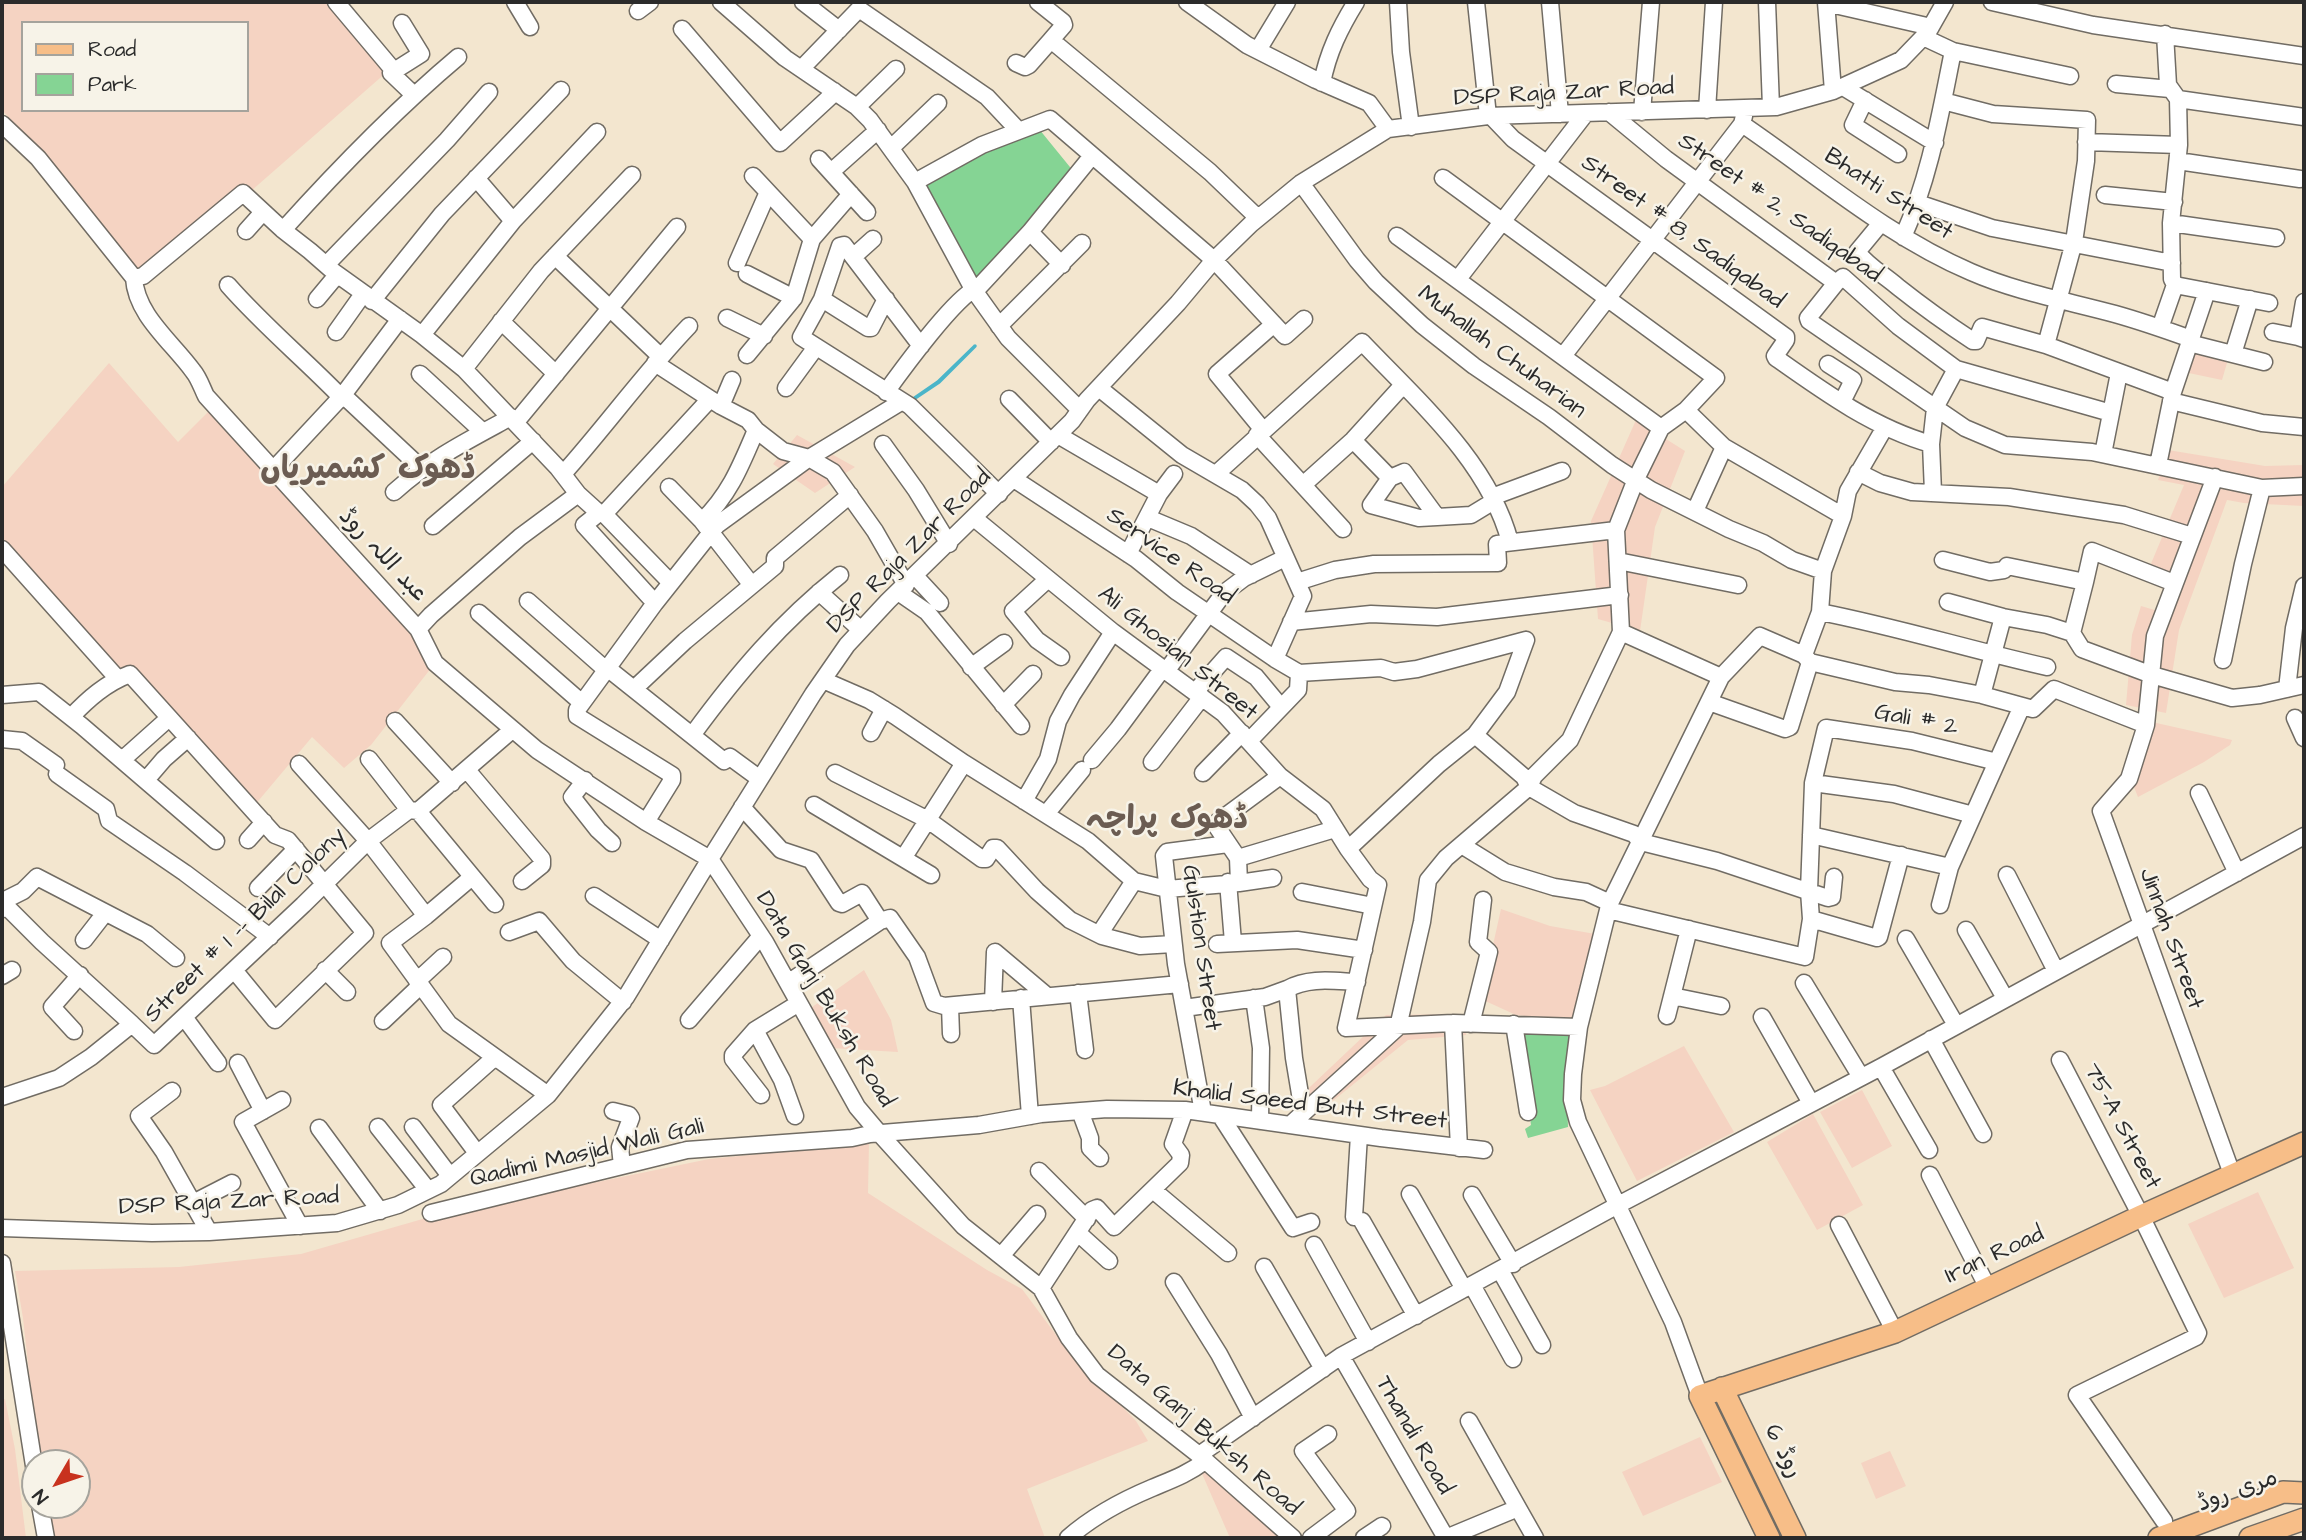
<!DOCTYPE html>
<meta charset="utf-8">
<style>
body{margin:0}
#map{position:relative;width:2306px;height:1540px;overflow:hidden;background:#f3e6cf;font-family:"Architects Daughter",sans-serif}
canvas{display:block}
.frame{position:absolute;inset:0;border:4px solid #2b2b2b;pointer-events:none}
.legend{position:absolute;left:21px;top:21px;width:228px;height:91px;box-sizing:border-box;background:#f7f3e8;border:2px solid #a5a39c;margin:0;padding:9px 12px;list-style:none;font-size:21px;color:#2b2b2b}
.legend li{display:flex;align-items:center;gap:14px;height:35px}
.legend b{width:35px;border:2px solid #a5a39c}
.north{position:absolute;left:21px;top:1449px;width:70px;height:70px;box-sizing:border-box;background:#f7f3e8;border:2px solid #a5a39c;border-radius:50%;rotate:231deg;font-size:19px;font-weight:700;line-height:28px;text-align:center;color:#2b2b2b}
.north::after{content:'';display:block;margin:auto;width:24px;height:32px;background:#c8321e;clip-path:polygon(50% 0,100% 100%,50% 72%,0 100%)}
</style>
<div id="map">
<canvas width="2306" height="1540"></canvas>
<div class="frame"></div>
<ul class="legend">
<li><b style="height:9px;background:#f7be88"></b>Road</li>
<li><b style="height:19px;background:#85d494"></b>Park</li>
</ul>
<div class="north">N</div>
</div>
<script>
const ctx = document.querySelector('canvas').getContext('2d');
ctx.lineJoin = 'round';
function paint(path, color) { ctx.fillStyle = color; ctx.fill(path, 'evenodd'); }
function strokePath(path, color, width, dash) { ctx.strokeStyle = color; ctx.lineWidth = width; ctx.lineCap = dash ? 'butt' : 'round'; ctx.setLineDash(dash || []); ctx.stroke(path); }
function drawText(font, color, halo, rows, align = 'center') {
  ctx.font = font + ' "Architects Daughter","Playpen Sans Arabic",sans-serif'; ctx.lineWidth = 5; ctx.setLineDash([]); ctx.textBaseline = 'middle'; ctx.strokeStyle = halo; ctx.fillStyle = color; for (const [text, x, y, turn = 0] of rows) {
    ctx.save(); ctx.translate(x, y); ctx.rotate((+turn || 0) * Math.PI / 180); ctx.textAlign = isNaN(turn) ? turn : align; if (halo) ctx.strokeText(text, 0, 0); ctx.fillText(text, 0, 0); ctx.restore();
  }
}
paint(new Path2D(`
 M2,2h325l61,69 -137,120 -6,-6 -106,86 -62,-78 -75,-83zM23,23h224v87h-224z
 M2192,347l37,9 -7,24 -38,-8z
 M109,363l69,79 37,-37 203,224 17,34 -64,82 -27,23 -32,-31 -58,69 -124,-132 -12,5 -116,-130v-62z
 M1636,420l49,31 -30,76 -15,104 -42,-12 -7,-98z
 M797,435l58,32 -40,26 -42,-29z
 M2168,450l97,16 39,-1v41l-60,-3 -17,-3 -48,130 -13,83 -40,-8 6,-70 9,-29 27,8 12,-35 -30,-13 34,-81 -26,-5z
 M2152,722l80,18 -2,5 -26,17 -66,35 -6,-15z
 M1501,909l49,17 45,8 -20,87 -59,-6 -35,-16z
 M864,970l27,50 7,32 -67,-4 -23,-38z
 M1465,1014l1,21 -58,5 -100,81 -15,-18 93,-88z
 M1684,1046l50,86 -97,49 -47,-91 15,-4z
 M1862,1090l30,56 -40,22 -32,-56z
 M1813,1114l50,91 -46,25 -50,-88z
 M869,1143l-1,50 119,77 35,19 46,62 68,70 12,20 -121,48 18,49h-995l-5,-33h32v-42h-38l-16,-145 -8,-47 164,-4 122,-13 132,-38 276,-57z
 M2258,1192l36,76 -70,30 -36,-74z
 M5,1399l10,50 11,89h-24v-138z
 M1700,1437l22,45 -79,34 -21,-44z
 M1890,1451l16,35 -30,13 -15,-36z
 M1205,1468l81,70h-56l-30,-69z`), '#f5d3c2');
paint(new Path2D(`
 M1039,129l35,43 -99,114 -55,-103 82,-44z
 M1571,1029l-5,35 2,63 -40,11 -3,-9 6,-4 -13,-95z`), '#85d494');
strokePath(new Path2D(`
 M975,346l-36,36 -30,20 29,-20z`), '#4bb5c9', 3.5);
const minor = new Path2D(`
 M336,2l58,69
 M515,2l15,25
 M721,2l64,56 72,49 13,13 45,62 58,107 35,49 72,72
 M803,2l36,28
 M1038,2l25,20 1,3 -13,15 159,132 48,46
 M1187,2l60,43 69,35 53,23 19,26
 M1398,2l3,50 10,75
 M1476,2l12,114
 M1550,2l10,112
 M1767,2l4,105
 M1826,2l7,89
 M1992,2l101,23 211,31
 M1826,3l105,24
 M638,11l12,-9
 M402,23l19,31 -30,19 23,22
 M682,29l98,114 52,-48 2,-4
 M1923,37l30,14 117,25
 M1258,50l29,-48
 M1016,63l9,4 4,-2 22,-25
 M802,68l57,-59 128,88 31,33
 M1322,83c6,-31 18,-55 34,-81
 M2116,84l54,5
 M1843,87l92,56
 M2178,99l126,18
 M1865,100l-12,25 45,29
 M1943,101l50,13 94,6 -1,41 -12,81 -28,103
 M857,107l39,-38
 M1707,110l7,-108
 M1609,112l57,47 170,124 7,-6 55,49 58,43 155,44
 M1642,112l9,-110
 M1491,116l22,23 273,198v3l-11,16 1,2c48,34 98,70 155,86l2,48
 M2,124l36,34 96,120c2,37 38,64 59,93 6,7 9,17 13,25l212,233 17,34 102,87 109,72 64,37 55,83 92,165 22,26 84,93 78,62 28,50 28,37 102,80 94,83
 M1742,124c75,51 145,112 229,148 46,20 96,29 144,42 25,7 51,16 76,25
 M2086,142l93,3
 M891,148l47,-45
 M819,159l48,53
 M2178,161l122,18
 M831,172l47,-42
 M753,176l59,63
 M476,178l37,43
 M1443,178l273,200 -30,32
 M915,182l67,-37 68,-26 164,141 71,76 19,-17
 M1301,183l56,77 19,22 46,43 52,41 75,51 63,48 39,25 78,39 34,14 29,17 31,11
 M2105,195l69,7
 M1918,203l74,25 180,35
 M1881,223l-24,29c13,16 26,22 41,35 24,19 49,37 75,54h3l6,-14 64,18 127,47
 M2171,223l105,15
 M283,230c55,-61 112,-120 175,-173
 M246,231l17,-19
 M1030,232l32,33
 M1397,236l264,192
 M1903,237c27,-60 37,-122 50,-186
 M555,256l105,100
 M853,257l20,-18
 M737,263l31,-71
 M326,265l121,-125 42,-48
 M747,274l47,24
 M134,278l9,-2 100,-83 40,37 27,21 24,21 88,63 42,34 94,99 20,26 21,19 5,1 67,69
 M1458,279l128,-166
 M1836,283l-28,35 1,3 156,107 40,17 87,7 170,36 42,-2
 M228,285c35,40 75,73 112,111
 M2175,285l94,18
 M317,299l20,-24
 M822,299l46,29h3l15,-29
 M372,301l70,-87 119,-124
 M2304,302l-6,35 6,2
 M727,318l37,18
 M501,321l55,53
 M999,326l83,-83
 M2160,328l15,-43 -3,-6 -1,-56 8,-78 -1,-46 -10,-14 -3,-51
 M336,332l27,-38
 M2273,332l25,5
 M422,335l91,-114 84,-89
 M2189,343l75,19
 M921,346l-77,-101 -4,1 -18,53 -21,38 109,69 89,88
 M2233,354l17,-55
 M747,355l47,-57 18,-59 39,-45
 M1563,356l179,-232 2,-8
 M655,363l66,43 27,14 8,10 27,21 26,7 24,14 42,59 31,54
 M1828,364l25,16 -11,22
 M464,369l77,-98 91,-96
 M420,374l63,58
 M786,388l30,-41
 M1099,388l83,67 60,35 15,14 11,14 35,78 -28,63
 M886,392c13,-18 74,-102 92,-104l52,-56 61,-75
 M343,395l78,73
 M1009,399l42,43
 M2171,401l91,22 42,4
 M721,406l11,-26
 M516,422l161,-195
 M1263,430l-46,-56 57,-50
 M1058,435l101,59 -31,60
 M1257,435l86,94
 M1353,440l37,38 14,-6 33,45 -18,1 -48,-13 19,-27
 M883,444l33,46 33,54
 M1931,444l4,-36 21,-39
 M2103,454l16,-81
 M2158,465l15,-73 34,-101
 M274,469l69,-74 57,-76
 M1858,472l22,11 32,9 97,5 115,18 68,21
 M563,474c43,-48 81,-101 126,-148
 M1216,474l146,-132c55,58 127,120 148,200
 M2215,477l-60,159 -9,89 -17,54 -28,32 131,363
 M1014,479l122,80 41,33 98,67 24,14
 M1304,484l49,-44 50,-55
 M669,487l33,34
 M394,492c38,-34 73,-51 117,-75
 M1159,494l15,-20
 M1492,497l70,-26
 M1695,511l29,-64
 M599,513l-15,12 71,78
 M604,514l106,-115
 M1437,517l34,-2 23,-14
 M974,518l139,114 110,81 57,63 43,33 25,40 22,30 8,6 -32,143 107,-5 126,4
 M1148,518l43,18 60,39
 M433,526l100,-85
 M2,549l116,130
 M1943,560l47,12 14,-2 3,-4 78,16 -13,51
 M1618,561l120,24
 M915,576l25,27
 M1048,579l-35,32 24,29 24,17
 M1297,582l38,-12 39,-6 124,-1 -1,-19 119,-14
 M2085,582l7,-31 82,32
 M751,584l-49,-63c28,-27 39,-56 54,-91
 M819,592l42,38
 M898,592l29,20 94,114
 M528,601l77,68
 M1948,602l55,15 44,8 25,8 10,16 70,26 80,23 28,-3 44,-10
 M1820,612c77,15 151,38 227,55
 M479,613l103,90
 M1291,622l80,-8 66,3 183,-22
 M418,629l13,-14 89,-78 58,-43
 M1621,632l100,45
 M1804,655l16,-43 3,-41 20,-55 5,-25 37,-64
 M2223,660l20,-96 19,-76
 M1810,662l85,20 34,3 53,10 51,14 21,-20 92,36
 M606,667l118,94 6,-4 30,22
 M971,667l33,-24
 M1167,670l57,-77 20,-15 41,-20
 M1299,673l82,-5 13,4 23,-3 109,-29
 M823,680l46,20 26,16 69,47 124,78 46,40 33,8 72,-6 -1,-25 -23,-34 65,-48
 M635,688l50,-47 90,-75v-8l75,-63
 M2287,689l7,-61 10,-42
 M1195,692l31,-35 30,20 25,30
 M2,695l37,-3 43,34 134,115
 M1982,695l21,-78
 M1003,705l30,-31
 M71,717c17,-18 35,-34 59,-43l145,161 13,5 77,93 -90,87 -41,-50
 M2295,718l9,20
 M395,721l57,62
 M871,733l13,-24
 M693,734c44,-60 88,-112 147,-159
 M1475,735l49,42 5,10 45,26 60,21 7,8 76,19 111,37 4,-1 2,-20
 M2,739l20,2 34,24
 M1249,741l49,-51 1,-17
 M369,759l40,51
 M122,760l47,-42
 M1092,760l26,-31 45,-61
 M1152,762l50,-65
 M299,764l69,77 58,75
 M467,770l75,89v6l-20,16
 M835,773l93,47 54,39h4l7,-11h4l40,43 33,29 32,16 38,10 33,-2
 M1203,773l39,-40
 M57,774l49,35 3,12 76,52 85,64
 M146,780l18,-21 24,-21
 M585,780l-13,17 26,33 14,13
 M1813,783l81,11 79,21
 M2199,793l38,80
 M1024,801l24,-42 10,-38 14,-26 41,-63
 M814,805l117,70
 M742,807l39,43 30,10 28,43 3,1 20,-11 18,28 10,-3 27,39 17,46 10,3 236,-22
 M418,811l77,93
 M1046,814l36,-44
 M646,822l26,-42v-5l-95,-59v-6l78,-107 62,-78 92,-67 92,-56
 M1811,835l139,32
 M248,840l16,-18
 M1463,846l42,26 49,15 32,5 24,11
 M1348,849l91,-85 36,-29 32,-43 19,-52
 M904,857l60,-94
 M1238,858l97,-29
 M2007,875l49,96
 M472,877l-46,39 -36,27 59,81 99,71
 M1228,882l5,60
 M1239,883l34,-5
 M258,888l38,-39
 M1302,892l71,14
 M594,896l67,44
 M1940,905l10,-38 72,-161
 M8,908l-3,-8 18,-9 14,-14 110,57 29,24
 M2,909l6,-1 34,34 90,82
 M1608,910l197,47 6,-38 -2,-28 4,-108 13,-55 86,13 85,21
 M1811,919l66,19 2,-1 22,-82
 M1966,930l39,68
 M509,932l30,-11 34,40 50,41
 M1100,933l34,-52
 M1906,939l50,86
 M84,940l21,-27
 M1217,944l80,-4 67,10
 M325,970l22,22
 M2,976l10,-6
 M417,981l26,-24
 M788,983l92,-62
 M1804,983l57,94
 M1078,993l7,57
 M1672,996l49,10
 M1021,998l9,118
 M1254,998l7,50 -1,73
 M993,1002l2,-50 51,43
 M950,1006l1,28
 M1184,1008l81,-11 22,-8
 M1667,1016l22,-87
 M184,1017l34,46
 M1762,1017l49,86
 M689,1020l72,-84
 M383,1021l37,-35
 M1453,1023l6,125
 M1471,1024l18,-72 -11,-10 5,-42
 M1514,1024l14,88
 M755,1030l27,50 13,36
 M74,1031l-22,-24 28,-32
 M1931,1039l52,95
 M2060,1060l81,156 57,117 -2,4 -119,58 87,126
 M238,1063l25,48
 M1881,1067l48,83
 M172,1091l-33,25 25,36 45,80
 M761,1095l-28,-36v-4l22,-25 44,-27
 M2,1097l57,-19 32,-21 41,-33 22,21 149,-140 65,-64 41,-31 9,1 94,-81
 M282,1100l-39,22 57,104
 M613,1111l16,4 2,3 -11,29 2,19
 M1080,1111l10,27v10l10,10
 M1203,1112l-27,-148 -12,-108 3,-4 61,-8
 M1303,1112l-9,-54 -7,-69c22,-12 46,-8 70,-7
 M1220,1115l73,113 18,-6
 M1290,1125l108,-98 24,-105 6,-42 18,-22 83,-71 5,-11 36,-36 51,-108 -5,-102 20,-51 25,-51 25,-18 38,37 119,69
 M378,1127l50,63
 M413,1127l37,49
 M319,1128l61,83
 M477,1153l-36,-48 53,-47
 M1039,1171l48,48
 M1930,1175l58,113
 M1153,1190l75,63
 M1410,1194l54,95
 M1472,1195l41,69
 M193,1203l39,-20
 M431,1213l256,-63 165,-12 18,-4 109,-9 62,-11 66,-5 78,1 196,28 103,12
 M1354,1217l5,-82
 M1362,1221l54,95
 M1839,1225l56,107
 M2,1228l150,5 57,-1 128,-9 61,-18 43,-21 107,-89 78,-98 84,-138 103,-165 34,-49 41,-44 184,-180 15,-21 91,-97 36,-43 37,-36 50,-41 87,-54 100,-13 288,-9 57,-16 68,-31 27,-28 17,-30
 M1078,1233l31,28
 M1314,1245l54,97
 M1001,1256l36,-42
 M2,1263l33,209
 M1264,1267l59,102
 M1500,1270l42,75
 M1174,1282l45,72 34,64
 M1472,1285l41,74
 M1041,1288l51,-78 5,-2 17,19 66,-64 1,-8 -8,-11 12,-34
 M1341,1356l105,182
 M1700,1396l-27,-74 -95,-200 -6,-22 1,-26 6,-47 29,-117 2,-7 111,-226 39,-41 44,19 6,7 -20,65 -5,2 -76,-27
 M1199,1455l142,-99 277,-151 263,-138 423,-231
 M40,1505l6,33
 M1518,1508l17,30
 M1068,1538c25,-22 53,-37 84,-50 19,-8 36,-14 53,-27
 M1311,1538l36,-27 -44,-60 25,-17
 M1364,1538l18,-12
 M1446,1538l72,-30 -49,-87`);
const major = new Path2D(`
 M1722,1388l73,150
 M1769,1538l-69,-142 195,-64 246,-116 163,-73
 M2159,1538l124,-46 21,1
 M2250,1538l54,-19`);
strokePath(minor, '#716c64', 19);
strokePath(major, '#716c64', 24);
strokePath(minor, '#fff', 16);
strokePath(major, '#f7be88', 21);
drawText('24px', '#2b2b2b', '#f7f3e8', [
 ["DSP Raja Zar Road",1564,94,-3],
 ["Bhatti Street",1888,195,33],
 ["Street # 2, Sadiqabad",1779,209,35],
 ["Street # 8, Sadiqabad",1682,233,36],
 ["Muhallah Chuharian",1501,353,37],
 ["DSP Raja Zar Road",910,552,-45],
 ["عبد اللہ روڈ",382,556,47],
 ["Service Road",1170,557,35],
 ["Ali Ghosian Street",1177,654,39],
 ["Gali # 2",1916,721,11],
 ["Street # 1 -- Bilal Colony",246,926,-44],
 ["Jinnah Street",2170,939,70],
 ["Gulstion Street",1200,948,82],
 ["Data Ganj Buksh Road",824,1000,59],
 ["Khalid Saeed Butt Street",1310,1106,7],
 ["75-A Street",2121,1127,62],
 ["Qadimi Masjid Wali Gali",587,1154,-13],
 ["DSP Raja Zar Road",229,1203,-3],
 ["Iran Road",1995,1256,-25],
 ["Data Ganj Buksh Road",1203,1431,41],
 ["Thandi Road",1413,1436,60],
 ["روڈ 6",1782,1452,64],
 ["مری روڈ",2238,1492,-20]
]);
drawText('bold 32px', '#6b5c52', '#f7f3e8', [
 ["ڈھوک کشمیریاں",368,471],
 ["ڈھوک پراچہ",1167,821]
]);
</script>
